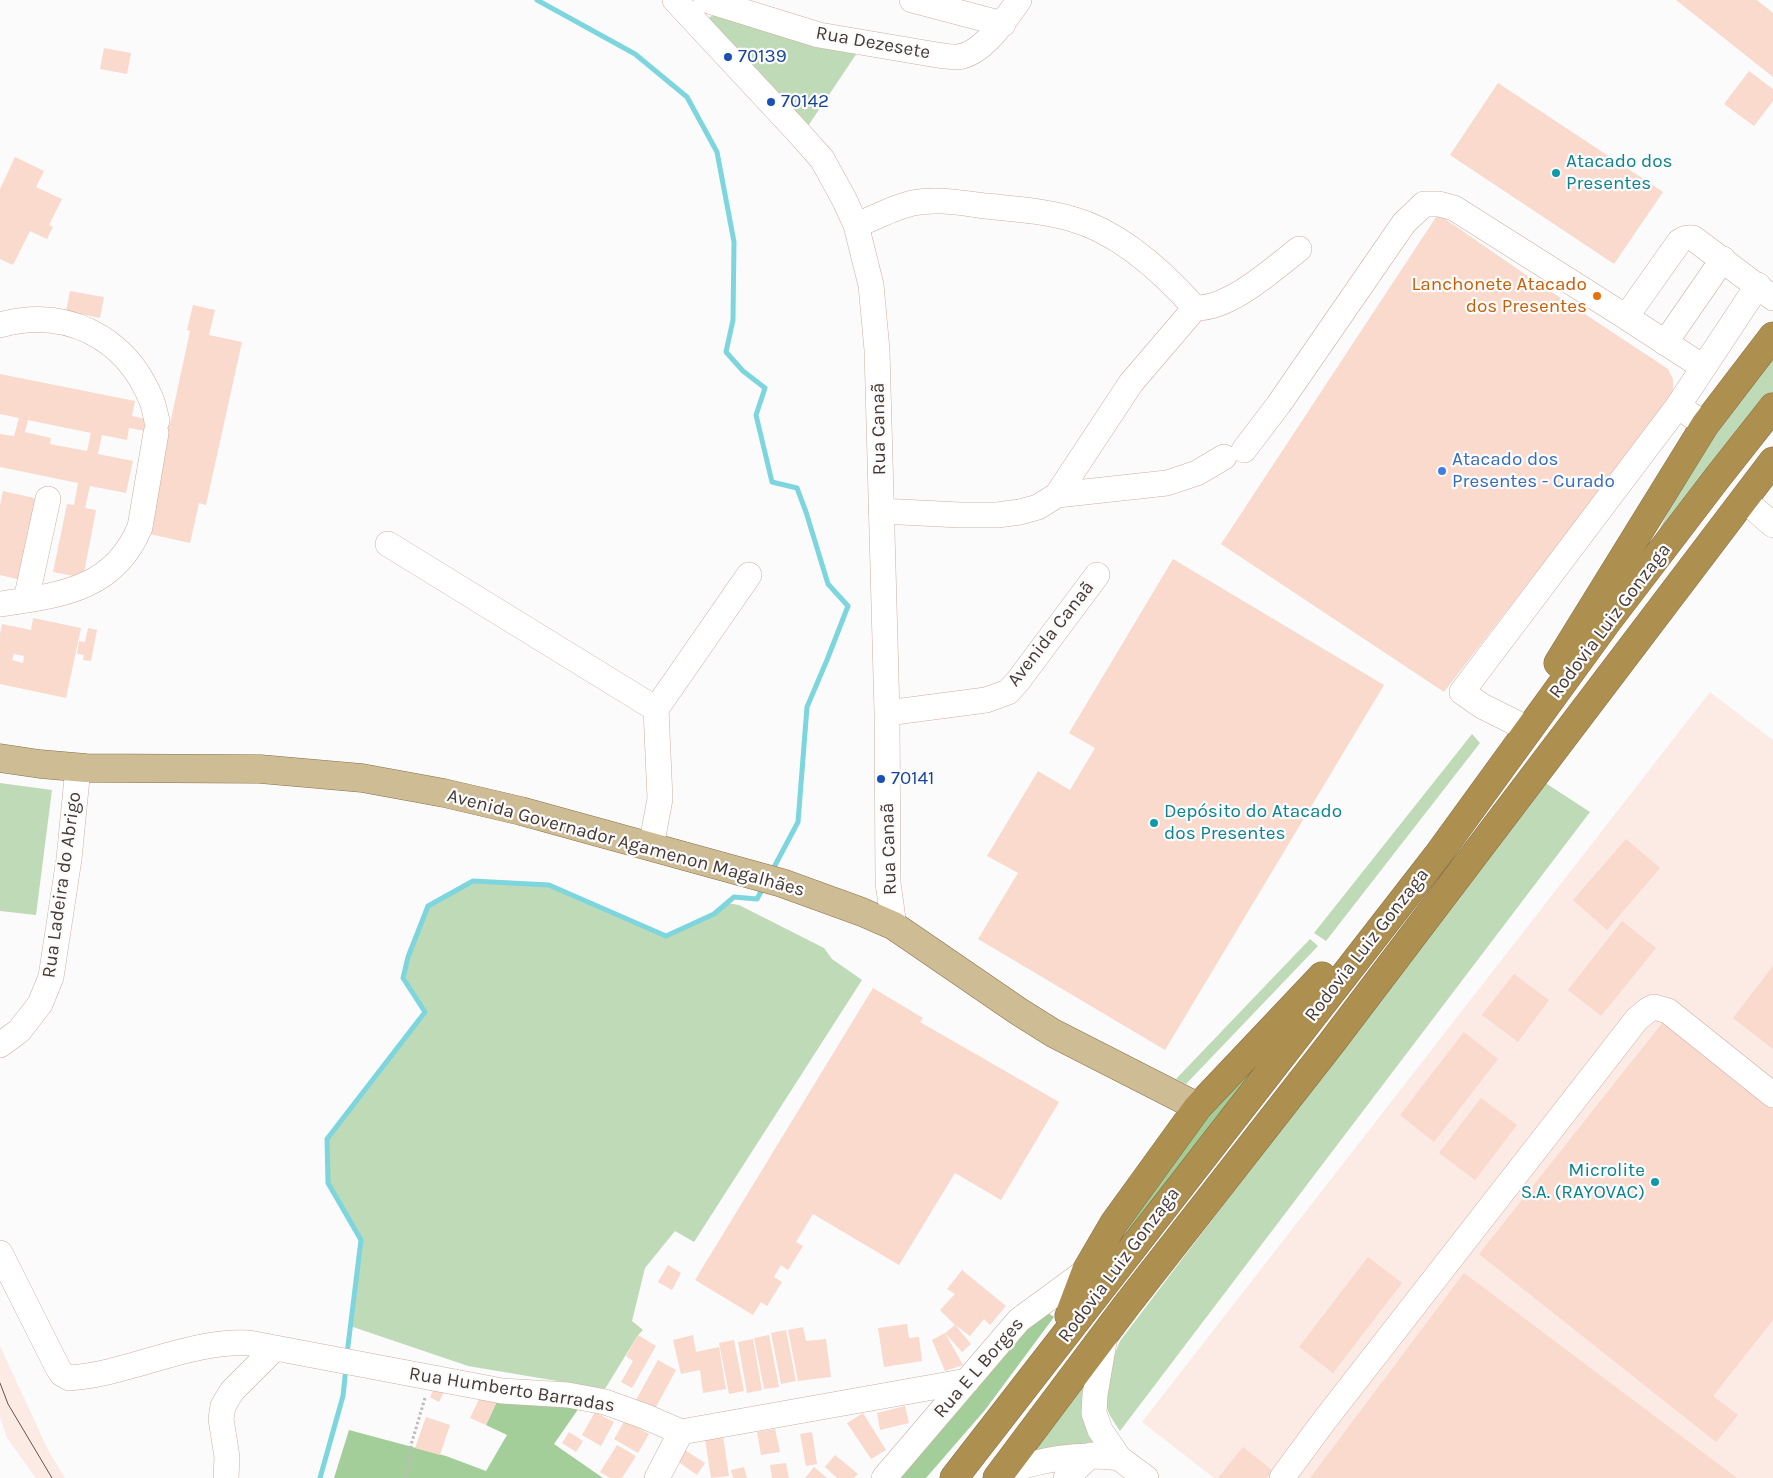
<!DOCTYPE html>
<meta charset="utf-8">
<style>
body{margin:0}
canvas{display:block;background:#fbfbfb}
</style>
<canvas width="1773" height="1478"></canvas>
<script>
const ctx = document.querySelector('canvas').getContext('2d');
ctx.lineJoin = 'round';
function paint(path, color) { ctx.fillStyle = color; ctx.fill(path, 'evenodd'); }
function strokePath(path, color, width, dash) { ctx.strokeStyle = color; ctx.lineWidth = width; ctx.lineCap = dash ? 'butt' : 'round'; ctx.setLineDash(dash || []); ctx.stroke(path); }
function drawText(font, color, halo, rows, align = 'center') {
  ctx.font = font + ' Karla,sans-serif'; ctx.lineWidth = 4.5; ctx.setLineDash([]); ctx.textBaseline = 'middle'; ctx.strokeStyle = halo; ctx.fillStyle = color; for (const [text, x, y, turn = 0] of rows) {
    ctx.save(); ctx.translate(x, y); ctx.rotate((+turn || 0) * Math.PI / 180); ctx.textAlign = isNaN(turn) ? turn : align; if (halo) ctx.strokeText(text, 0, 0); ctx.fillText(text, 0, 0); ctx.restore();
  }
}
paint(new Path2D(`
 M1710,692l63,48v738h-559l-72,-56z
 M0,1346l49,106 16,26h-29l-29,-40 -7,-21z`), '#fbebe4');
paint(new Path2D(`
 M715,14l142,39 -51,76 -101,-109z
 M1773,352v42l-127,162 55,-110z
 M1472,734l8,9 -154,198 -12,-8z
 M1544,782l46,30 -470,619c-6,-9 -15,-21 -15,-33 -2,-20 8,-39 15,-57z
 M0,783l52,7 -16,125 -36,-4z
 M473,881l76,4 117,51 48,-22 13,-11 12,2 85,43 8,11 30,21 -168,262 -19,-11 -30,37 -13,53 11,9 -5,5 -33,54 -137,-23 -118,-40 11,-86 -33,-57 -1,-44 98,-127 -22,-34 5,-21 20,-51z
 M1310,939l8,7 -132,138 -10,-5z
 M1094,1366l9,86 -25,-8 -55,15z`), '#bfdab7');
paint(new Path2D(`
 M1303,1009l-193,246 26,-51 67,-88z
 M1042,1309l12,8 -69,93 -59,68h-25l102,-129z
 M499,1397l82,8 -27,39 49,34h-269l15,-48 97,26 40,15 21,-36 -21,-10z`), '#a4ce99');
strokePath(new Path2D(`
 M537,0l98,54 52,43 30,55 17,90 -1,78 -7,32 17,19 22,17 -9,27 16,67 25,6 9,24 22,72 20,22 -21,54 -20,47 -9,115 -26,49
 M347,1354l14,-114 -33,-57 -1,-44 98,-127 -22,-34 5,-21 20,-51 45,-25 76,4 117,51 48,-22 20,-17 23,2 7,-13
 M320,1478l23,-82 3,-29`), '#7dd6de', 5);
paint(new Path2D(`
 M1676,0h81l16,13v64z
 M104,48l27,5 -4,21 -27,-5z
 M1749,71l24,18v12l-19,25 -30,-22z
 M1498,83l165,109 -49,72 -164,-109z
 M15,157l29,14 -8,16 26,12 -13,26 4,2 -6,12 -17,-8 -17,34 -13,-6v-70z
 M1438,214l91,63 139,92 5,10v11l-2,8 -227,294 -223,-148z
 M70,291l34,6 -4,21 -34,-7z
 M193,305l22,5 -6,25 33,7 -36,163 -7,-2 -9,40 -45,-10 11,-100 -27,-5 -2,12 -25,-5 -4,19 35,7 -7,32 -36,-7 -5,22 11,2 -13,68 -30,-6 14,-68 7,1 4,-22 -78,-16v-33l14,2 5,-18 -19,-4v-40l135,27 -3,15 38,8 20,-93 -3,-1zM28,420l63,13 -4,18 -37,-7 1,-6 -26,-6z
 M3,491l40,9 -18,81 -25,-6v-70z
 M1173,559l211,126 -219,365 -187,-111 40,-66 -31,-17 51,-85 32,19 25,-42 -26,-15z
 M33,618l48,10 -15,70 -66,-14v-50l2,-10 29,6zM14,654l10,2 -1,7 -11,-3z
 M88,628l9,2 -6,31 -8,-1 1,-5 -7,-1 2,-13 6,1z
 M1626,839l34,29 -53,62 -34,-30z
 M1622,921l34,27 -55,68 -33,-26z
 M1773,966v83l-40,-31z
 M1514,974l35,26 -31,42 -36,-27z
 M873,988l50,30 -3,4 139,80 -58,98 -46,-27 -56,92 -86,-51 -17,28 7,4 -15,24 -7,-5 -7,12 8,5 -15,24 -6,-4 -8,13 -58,-35z
 M1663,1022l110,87v211l-60,76 25,19 -22,27 -237,-188z
 M1464,1032l34,27 -64,83 -34,-27z
 M1481,1098l36,27 -42,55 -36,-27z
 M1368,1257l34,26 -69,90 -34,-26z
 M668,1265l13,8 -9,17 -14,-8z
 M962,1270l44,36 -16,19 -6,-6 -14,17 -15,-11 -15,-15 15,-16 -8,-5z
 M1464,1273l273,205h-427z
 M907,1324l2,14 10,-1 3,24 -38,6 -6,-39z
 M955,1325l16,19 -9,8 -17,-19 18,32 -18,6 -13,-31 13,-7z
 M803,1327l3,14 20,-2 5,38 -33,4 -10,-51z
 M786,1330l10,51 -15,3 -10,-51z
 M638,1335l18,11 -24,42 -11,-6 12,-21 -7,-5z
 M693,1335l3,17 23,-5 7,42 -23,4 -3,-23 -19,4 -8,-34z
 M769,1335l10,52 -15,2 -10,-51z
 M753,1339l9,51 -15,3 -9,-51z
 M734,1340l10,51 -15,3 -10,-51z
 M658,1360l18,10 -21,39 -19,-9z
 M436,1383l10,5 -7,14 -9,-5z
 M481,1395l18,2 -13,28 -16,-7z
 M905,1406l4,17 -29,7 -3,-17z
 M595,1412l19,10 -13,24 -19,-11z
 M863,1413l23,37 -15,9 -24,-36z
 M426,1417l24,8 -10,30 -25,-7z
 M625,1420l24,14 -11,19 -24,-14z
 M775,1429l5,23 -19,3 -4,-23z
 M569,1432l14,9 -7,11 -14,-9z
 M812,1432l5,32 -11,2 -6,-32z
 M723,1436l6,40 -18,2 -6,-39z
 M617,1445l19,11 -14,22h-12l-10,-6z
 M1243,1447l30,24 -6,7h-49z
 M685,1450l20,13 -8,12 -20,-14z
 M835,1455l23,19 -4,4h-17l-12,-11z
 M786,1463l3,15h-17l-2,-13z
 M744,1467l3,11h-14l-2,-8z
 M814,1467l13,11h-22z`), '#f9dacd');
const minor = new Path2D(`
 M675,0l122,131 25,28 22,40 12,26 15,60 6,65 10,363 1,170 6,43
 M706,0l113,35 118,20c7,1 14,2 20,2 25,-2 49,-38 62,-57
 M912,0l91,24
 M856,225c19,-7 38,-18 57,-22 23,-5 49,0 73,3 29,3 58,5 86,13 47,13 91,53 123,89
 M1195,308c35,1 77,-38 104,-59
 M1626,317l77,50
 M0,325c65,-18 125,11 151,74 3,6 4,15 6,22
 M1665,343l58,-84
 M1705,425l-27,-19 80,-121
 M1244,450l35,-46 125,-181 20,-19h15l15,4 172,109 53,-75c5,-4 8,-5 14,-4l80,60
 M1057,495l110,-12 30,-10 27,-16
 M1743,499l30,26
 M881,511l79,4h37l23,-3 18,-5 19,-12 74,-112 64,-75
 M388,544l268,165 4,90 -9,48
 M26,600l22,-101
 M1,604c59,-9 113,-14 139,-77l16,-94
 M656,709l93,-134
 M887,713l99,-13 22,-8 10,-11 79,-106
 M1520,725l-38,-19 -20,-14 216,-286
 M0,1045l19,-14 21,-27 11,-27 18,-118 9,-91
 M0,1253l58,115 4,6 7,4c60,-4 120,-38 180,-35l253,48 66,4 37,7 39,14 37,16 286,-51
 M1105,1336l-10,59 -1,18 6,17 19,28 27,20
 M1001,1473c39,-13 76,-21 118,-15
 M226,1478l1,-21 -6,-38 2,-13 9,-15 42,-42
 M657,1478l24,-46
 M884,1478l135,-158 67,-49
 M1066,1478l25,-23
 M1282,1478l42,-57 313,-402 11,-9 6,-3 14,4 105,84`);
const major = new Path2D(`
 M0,758l40,6 46,4 174,1 102,9 82,15 77,18 261,72 80,29 32,14 124,85 35,22 145,74`);
const highway = new Path2D(`
 M1558,663l147,-238 68,-89
 M1069,1316l17,-45 28,-48 84,-116 124,-131
 M954,1478l483,-622 170,-234 110,-144 56,-71
 M997,1478l129,-172 207,-265 440,-580`);
strokePath(minor, '#cdafa3', 26);
strokePath(major, '#897146', 29);
strokePath(highway, '#897146', 29);
strokePath(new Path2D(`
 M406,1478l5,-33 14,-47`), '#bfbbb9', 3, [2.5, 2.5]);
strokePath(minor, '#fff', 25);
strokePath(major, '#cebc95', 28);
strokePath(highway, '#ad8f4f', 28);
strokePath(new Path2D(`
 M0,1383l8,21 44,74`), '#5f5450', 1);
for (const [x, y, r, color] of [
 [728,57,5,"#1a4fb4"],
 [771,102,5,"#1a4fb4"],
 [1556,173,5,"#0f9aa8"],
 [1597,296,5,"#e8710a"],
 [1442,471,5,"#3f7fe0"],
 [881,779,5,"#1a4fb4"],
 [1154,823,5,"#0f9aa8"],
 [1655,1182,5,"#0f9aa8"]
]) { const dot = new Path2D(); dot.arc(x, y, r, 0, 2 * Math.PI); ctx.fillStyle = color; ctx.fill(dot); strokePath(dot, '#fbfbfb', 2); }
drawText('19px', '#463a35', '#fbfbfb', [
 ["Rua Dezesete",873,43,10],
 ["Rua Canaã",879,429,-91],
 ["Rodovia Luiz Gonzaga",1610,621,-53],
 ["Avenida Canaã",1051,634,-52],
 ["Avenida Governador Agamenon Magalhães",626,843,15],
 ["Rua Canaã",889,849,-92],
 ["Rua Ladeira do Abrigo",62,885,-82],
 ["Rodovia Luiz Gonzaga",1367,945,-52],
 ["Rodovia Luiz Gonzaga",1119,1265,-53],
 ["Rua E L Borges",979,1368,-49],
 ["Rua Humberto Barradas",512,1390,9]
]);
drawText('19px', '#164399', '#fbfbfb', [
 ["70139",738,57],
 ["70142",781,102],
 ["70141",891,779]
], 'left');
drawText('19px', '#0d838f', '#fbfbfb', [
 ["Atacado dos",1566,162],
 ["Presentes",1566,184],
 ["Depósito do Atacado",1164,812],
 ["dos Presentes",1164,834],
 ["Microlite",1645,1171,"right"],
 ["S.A. (RAYOVAC)",1645,1193,"right"]
], 'left');
drawText('19px', '#c56008', '#fbfbfb', [
 ["Lanchonete Atacado",1587,285],
 ["dos Presentes",1587,307]
], 'right');
drawText('19px', '#366cbe', '#fbfbfb', [
 ["Atacado dos",1452,460],
 ["Presentes - Curado",1452,482]
], 'left');
</script>
